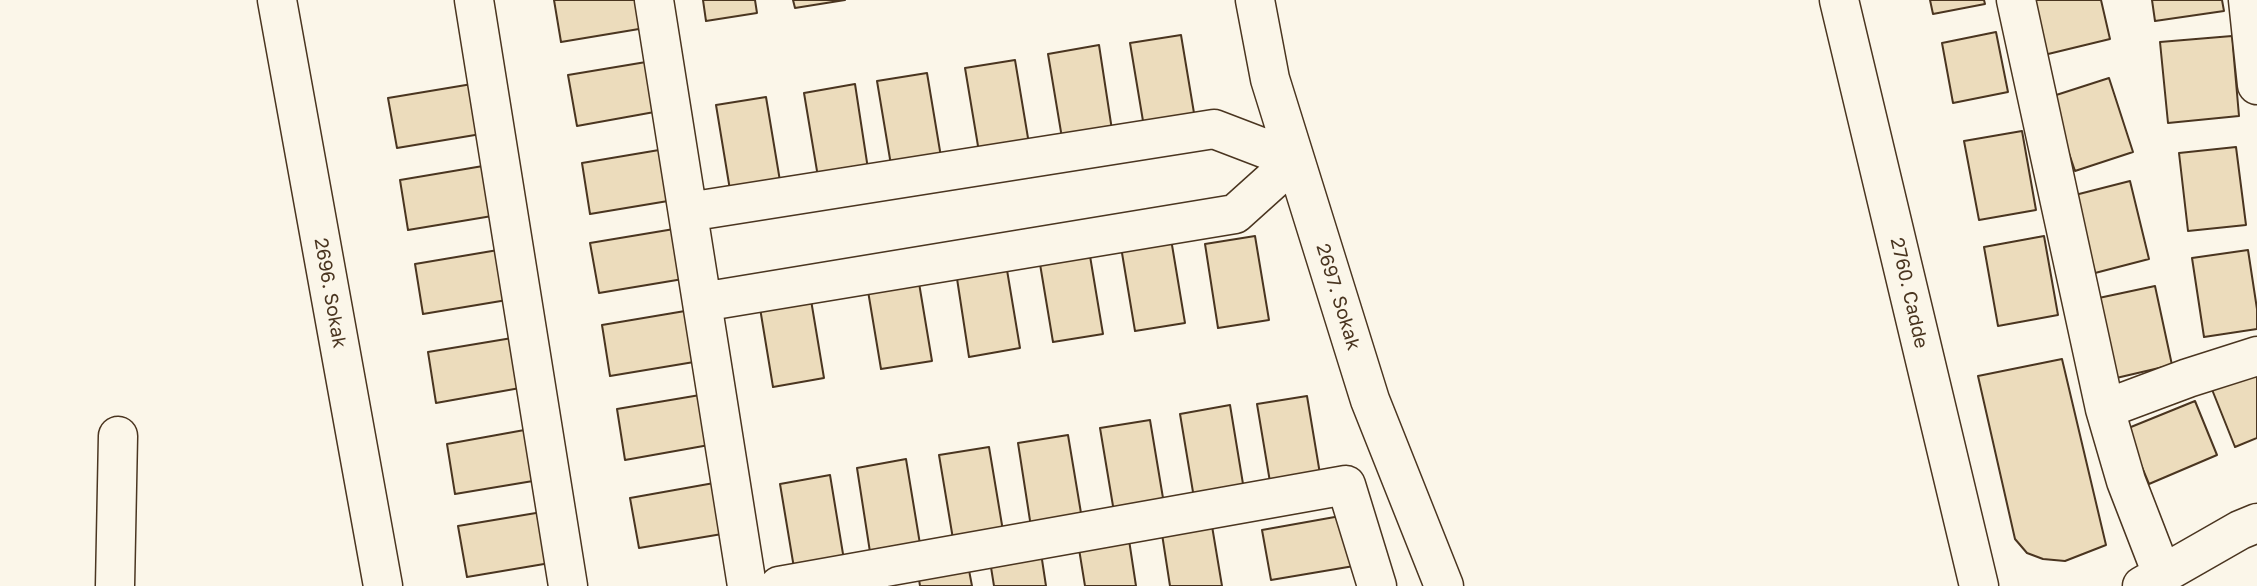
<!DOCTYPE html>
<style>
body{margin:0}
canvas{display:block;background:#fbf6e9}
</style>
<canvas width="2257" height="586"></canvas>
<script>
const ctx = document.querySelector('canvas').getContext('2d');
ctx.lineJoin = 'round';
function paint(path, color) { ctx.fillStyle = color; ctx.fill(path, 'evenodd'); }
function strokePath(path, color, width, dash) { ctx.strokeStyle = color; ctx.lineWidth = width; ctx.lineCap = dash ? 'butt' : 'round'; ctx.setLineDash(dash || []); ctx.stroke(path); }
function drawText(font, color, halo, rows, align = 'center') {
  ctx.font = font + ' "Golos Text",sans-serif'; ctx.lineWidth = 5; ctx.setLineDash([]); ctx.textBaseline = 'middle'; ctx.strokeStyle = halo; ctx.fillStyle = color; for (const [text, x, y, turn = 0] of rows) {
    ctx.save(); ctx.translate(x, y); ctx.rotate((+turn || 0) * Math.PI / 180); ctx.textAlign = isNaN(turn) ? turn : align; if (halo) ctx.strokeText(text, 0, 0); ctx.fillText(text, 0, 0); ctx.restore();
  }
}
const building = new Path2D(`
 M554,0h87l4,28 -84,14z
 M703,0h52l2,13 -51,8z
 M793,0h52l-50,8z
 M1930,0h54l1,4 -52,10z
 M2031,0h70l9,39 -66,16z
 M2152,0h70l2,11 -69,10z
 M1996,32l12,60 -55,11 -11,-60z
 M1181,35l14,84 -51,8 -14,-84z
 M2232,36l7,80 -71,7 -8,-81z
 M1099,45l13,85 -50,8 -14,-84z
 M1015,60l14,84 -50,8 -14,-84z
 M652,61l8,50 -83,15 -9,-51z
 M927,73l14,84 -50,8 -14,-84z
 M2109,78l24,74 -58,19 -25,-74z
 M472,84l9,50 -84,14 -9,-50z
 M855,84l13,85 -50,8 -14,-84z
 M766,97l14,84 -50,9 -14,-85z
 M2022,131l14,79 -57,10 -15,-79z
 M2236,147l10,78 -58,6 -9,-78z
 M665,149l9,51 -84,14 -8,-51z
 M483,166l9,50 -84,14 -8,-50z
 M2130,181l19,78 -54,14 -20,-78z
 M674,229l9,50 -84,14 -9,-50z
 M1255,236l14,84 -51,8 -13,-84z
 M2044,236l14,79 -60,11 -14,-79z
 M1171,239l14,84 -50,8 -14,-84z
 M498,250l9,50 -84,14 -8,-50z
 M1089,250l14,84 -50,8 -14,-84z
 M2248,250l9,59v20l-53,8 -12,-79z
 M1006,264l14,84 -51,9 -13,-85z
 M918,277l14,84 -51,8 -14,-84z
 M2155,286l17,79 -60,14 -18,-80z
 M810,294l14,84 -51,9 -14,-85z
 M685,311l9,51 -84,14 -8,-51z
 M512,338l8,50 -84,15 -8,-51z
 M2062,359l44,186 -41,16 -22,-2 -16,-6 -12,-14 -37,-163z
 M2257,369v69l-22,9 -24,-60z
 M700,395l9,50 -84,15 -8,-51z
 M1307,396l14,84 -50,8 -14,-84z
 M2195,401l22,54 -68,29 -23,-55z
 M1230,405l14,85 -50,8 -14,-84z
 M1150,420l14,84 -50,8 -14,-84z
 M530,429l9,51 -84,14 -8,-50z
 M1068,435l14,84 -51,8 -13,-84z
 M989,447l14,84 -50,8 -14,-84z
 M906,459l14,85 -50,8 -13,-84z
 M830,475l14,85 -50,8 -14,-84z
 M714,483l8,51 -83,14 -9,-50z
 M542,512l8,51 -83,14 -9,-51z
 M1346,515l8,51 -83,14 -9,-50z
 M1212,526l10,60h-52l-8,-52z
 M1129,540l7,46h-51l-6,-37z
 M1041,553l5,33h-52l-4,-25z
 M968,565l4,21h-52l-2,-13z`);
paint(building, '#ecdcbc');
strokePath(building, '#4a3520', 2);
const minor = new Path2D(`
 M277,0l106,586
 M474,0l94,586
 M654,0l93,586
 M1255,0l15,79 100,321 74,186
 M1839,0l140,586
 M2016,0l89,409 21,72 36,93
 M2248,0l9,85
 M688,212l526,-83 81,31 -60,54 -533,88
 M2105,409l83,-31 69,-22
 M115,586l3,-150
 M779,586l567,-101 31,101
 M2142,586l98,-56 17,-7`);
strokePath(minor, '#4a3520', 41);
strokePath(minor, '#fbf6e9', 38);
drawText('19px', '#4a3520', '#fbf6e9', [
 ["2696. Sokak",330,293,80],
 ["2760. Cadde",1909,293,77],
 ["2697. Sokak",1338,297,73]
]);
</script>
